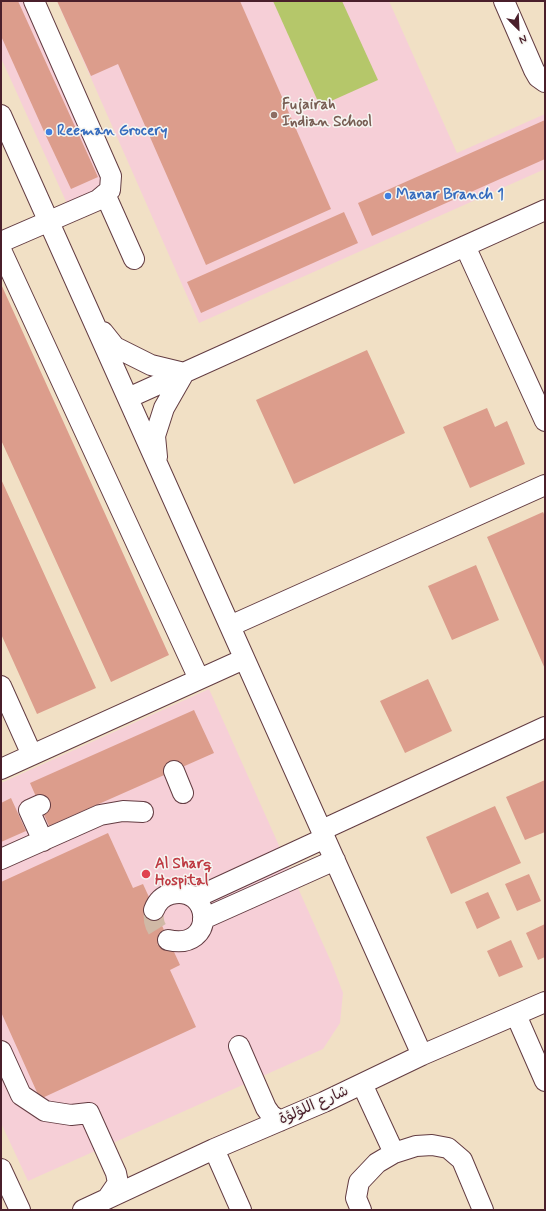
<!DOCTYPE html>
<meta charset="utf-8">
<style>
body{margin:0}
#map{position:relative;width:546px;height:1211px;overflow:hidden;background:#f1e0c5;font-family:Mynerve,sans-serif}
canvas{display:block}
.frame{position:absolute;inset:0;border:2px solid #4a1f2b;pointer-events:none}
.north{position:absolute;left:498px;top:8px;width:40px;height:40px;-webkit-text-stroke:3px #f6f6f2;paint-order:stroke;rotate:156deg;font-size:11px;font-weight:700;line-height:16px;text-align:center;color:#4a1f2b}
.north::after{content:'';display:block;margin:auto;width:14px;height:18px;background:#4a1f2b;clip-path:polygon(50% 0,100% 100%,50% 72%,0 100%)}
</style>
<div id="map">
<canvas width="546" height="1211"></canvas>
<div class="frame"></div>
<div class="north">N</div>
</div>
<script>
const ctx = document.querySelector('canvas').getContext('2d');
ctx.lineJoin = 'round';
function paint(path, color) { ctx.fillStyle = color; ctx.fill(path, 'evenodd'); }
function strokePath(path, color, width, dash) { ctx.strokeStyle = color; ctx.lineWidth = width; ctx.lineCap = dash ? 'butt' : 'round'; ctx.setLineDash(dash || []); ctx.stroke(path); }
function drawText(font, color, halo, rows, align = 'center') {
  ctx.font = font + ' Mynerve,"Playpen Sans Arabic",sans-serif'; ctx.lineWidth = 3; ctx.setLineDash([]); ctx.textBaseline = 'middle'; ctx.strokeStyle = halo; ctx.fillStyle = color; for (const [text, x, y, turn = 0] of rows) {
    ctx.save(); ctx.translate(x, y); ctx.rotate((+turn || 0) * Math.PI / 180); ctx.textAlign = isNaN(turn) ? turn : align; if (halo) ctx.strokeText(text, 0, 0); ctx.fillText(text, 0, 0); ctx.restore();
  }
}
paint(new Path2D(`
 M1,1h27l84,187 -43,20 -68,-150z
 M57,1h332l68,152 88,-39v55l-346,154z
 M209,689l123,275 11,29 -3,30 -17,26 -295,132 -27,-58v-340z`), '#f6cfd7');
paint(new Path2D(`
 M273,1h69l36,79 -58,26z`), '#b5c76a');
paint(new Path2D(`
 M1,1h17l80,176 -27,12 -25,-53 -45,-100z
 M57,1h183l91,208 -125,56 -88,-201 -27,12z
 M545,120v39l-173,77 -14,-33z
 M344,212l14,31 -157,70 -14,-31z
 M1,284l168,371 -58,27 -110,-242z
 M367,350l38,83 -111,51 -38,-84z
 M487,408l8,19 12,-6 18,43 -55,24 -27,-61z
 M1,479l95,209 -59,26 -36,-80z
 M543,512l2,4v153l-58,-132z
 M476,565l23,55 -47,20 -24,-54z
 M428,679l24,52 -47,22 -25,-52z
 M194,710l20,43 -165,73 -19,-43z
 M545,780v52l-20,8 -19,-43z
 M11,798l15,33 -25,11v-39z
 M495,806l26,57 -70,31 -25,-57z
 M108,833l25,55 10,-4 37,81 -10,5 26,57 -156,72 -39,-87v-130z
 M529,874l12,27 -24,10 -12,-27z
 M488,892l12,26 -23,11 -12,-27z
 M545,924v33l-7,3 -12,-27z
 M511,940l12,27 -24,10 -12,-26z`), '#dc9d8c');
strokePath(new Path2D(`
 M154,910c-2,14 3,22 14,30`), '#d0b9a6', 20, [20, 10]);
const minor = new Path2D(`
 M504,1l30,69 4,7 7,5
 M1,115l421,940
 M105,194l29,65
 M1,242l97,-42 12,-10 1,-14 -77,-175
 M465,246l80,175
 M1,250l198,429
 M103,332l12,15 36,18 33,8 -20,35 -9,28 2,21
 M128,398l417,-188
 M230,626l315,-141
 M1,686l31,69
 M1,769l243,-110
 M174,771l9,22
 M40,805l-11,5 14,31
 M322,830l223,-103
 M1,859l99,-44 23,-4 20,1
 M195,898l130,-60
 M154,910c3,-8 9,-14 17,-16 41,-10 46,57 -3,46
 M203,919l132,-59
 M516,1015l29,66
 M239,1046l27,62 5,7 9,6
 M1,1051l20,44 24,16 26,4 18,-2 27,60 2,10 -11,16
 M362,1084l32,69
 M214,1149l27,61
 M1,1169l19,41
 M83,1210l131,-61 110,-47 98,-47 123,-53
 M361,1210l-5,-12 3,-16 18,-19 17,-10 22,-7 16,-1 16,3 14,12 21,50`);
strokePath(minor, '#633c42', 22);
strokePath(minor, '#fff', 20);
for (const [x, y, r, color] of [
 [274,115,4,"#8d6e63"],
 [49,132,4,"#3f7fe0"],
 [388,196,4,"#3f7fe0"],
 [146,874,5,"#e0444e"]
]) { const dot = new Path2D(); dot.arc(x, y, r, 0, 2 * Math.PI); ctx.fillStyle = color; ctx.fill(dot); strokePath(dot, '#f6f6f2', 1.5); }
drawText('bold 15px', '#785e54', '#f6f6f2', [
 ["Fujairah",282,106],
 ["Indian School",282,123]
], 'left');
drawText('bold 15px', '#366cbe', '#f6f6f2', [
 ["Reeman Grocery",57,132],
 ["Manar Branch 1",396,196]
], 'left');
drawText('bold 15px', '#be3a42', '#f6f6f2', [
 ["Al Sharq",155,865],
 ["Hospital",155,882]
], 'left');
drawText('15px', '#4a1f2b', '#f6f6f2', [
 ["شارع اللؤلؤة",314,1106,-24]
]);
</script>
